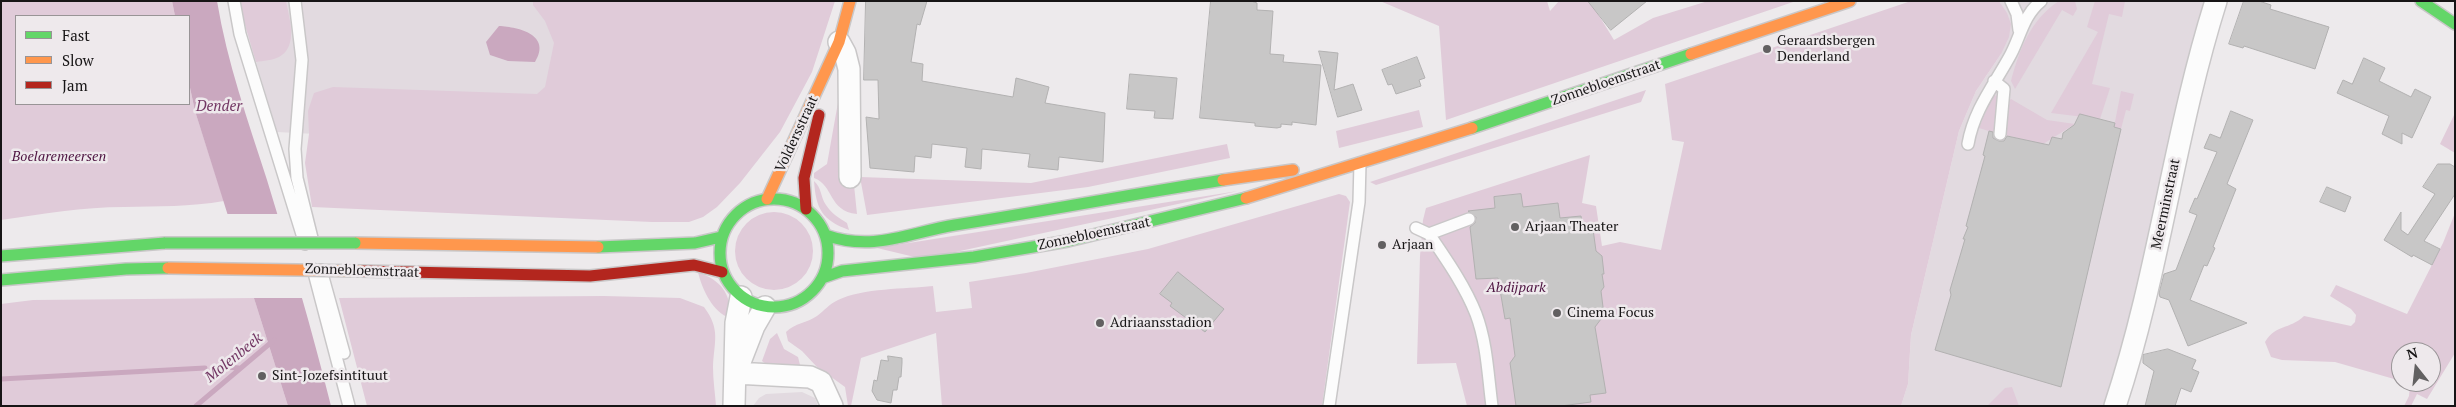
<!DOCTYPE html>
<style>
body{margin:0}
#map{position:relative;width:2456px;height:407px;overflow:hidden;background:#edeaec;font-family:"PT Serif",serif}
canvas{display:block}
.frame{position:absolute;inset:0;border:2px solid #171516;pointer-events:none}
.legend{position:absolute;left:15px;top:15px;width:175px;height:90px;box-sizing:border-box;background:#eee9ec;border:1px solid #989496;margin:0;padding:6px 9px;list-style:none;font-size:15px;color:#171516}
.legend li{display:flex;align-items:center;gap:10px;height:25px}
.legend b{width:25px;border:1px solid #989496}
.north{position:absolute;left:2391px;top:342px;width:50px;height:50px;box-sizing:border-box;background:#eee9ec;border:1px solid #989496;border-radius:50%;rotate:344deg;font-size:14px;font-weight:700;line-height:20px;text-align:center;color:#171516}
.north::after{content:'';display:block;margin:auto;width:18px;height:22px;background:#626061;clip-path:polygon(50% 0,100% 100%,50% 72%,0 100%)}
</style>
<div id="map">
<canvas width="2456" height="407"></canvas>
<div class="frame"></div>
<ul class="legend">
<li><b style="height:6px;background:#63d668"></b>Fast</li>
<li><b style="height:6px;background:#ff974d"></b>Slow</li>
<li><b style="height:6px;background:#b3261e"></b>Jam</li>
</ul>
<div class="north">N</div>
</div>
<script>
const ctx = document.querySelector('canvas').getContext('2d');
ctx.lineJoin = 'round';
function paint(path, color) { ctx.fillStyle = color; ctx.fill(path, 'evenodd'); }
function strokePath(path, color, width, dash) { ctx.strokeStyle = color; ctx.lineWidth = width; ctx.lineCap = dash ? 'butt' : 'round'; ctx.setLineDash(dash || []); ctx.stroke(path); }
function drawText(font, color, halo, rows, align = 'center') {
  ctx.font = font + ' "PT Serif",serif'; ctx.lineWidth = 5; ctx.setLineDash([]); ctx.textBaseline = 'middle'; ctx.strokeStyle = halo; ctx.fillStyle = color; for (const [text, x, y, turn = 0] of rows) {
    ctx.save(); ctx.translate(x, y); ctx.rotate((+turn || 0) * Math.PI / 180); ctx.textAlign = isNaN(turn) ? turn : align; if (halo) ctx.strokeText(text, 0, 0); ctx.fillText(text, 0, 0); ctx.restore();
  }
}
paint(new Path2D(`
 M240,1h312l11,146 -286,-15 -34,-114z
 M1999,1h210l-101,405h-207l7,-22 3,-49 48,-204 17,-40 25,-37v-50z
 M802,392l13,6 3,8h-65l6,-8 7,-4z`), '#e2dae0');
paint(new Path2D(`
 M1,1h171l3,15h-159v88h173v-21l6,28 29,90c-34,6 -66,5 -100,6 -41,0 -82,7 -123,13z
 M240,1h46c3,17 13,45 -7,56 -6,3 -16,4 -23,5l-13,-44z
 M533,1h302l-23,71 -32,60 -40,51 -23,24 -14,10 -14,5h-37l-340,-15 -7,-44 4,-29 -1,-23 6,-18 19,-6 204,7 8,-7 9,-44 -9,-22 -12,-16z
 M1380,1h167l3,10 9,-10h31l24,39 39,-22 55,-17h88l-350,119 -7,-94z
 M1911,1h88l8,12 4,11 -2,13 -8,17 -25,37 -17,40 -48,204 -3,49 -7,22h-434l-11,-43 -39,1 3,-108 3,-36 3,-12 164,-53 -8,48 14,3 6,40 18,-4 41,8 23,-108 -12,-2 -7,-56z
 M2059,1h16l2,8 -4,7 -11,-6 -47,79 -4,-8c8,-31 20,-62 48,-80z
 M2095,1h30l-3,16 -13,-3 -17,70 18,4 -10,31 -49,-6 47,-81 -11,-5z
 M1646,90l-5,12 -265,83 -6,-3z
 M2121,91l13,3 -4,17 -4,-1 -5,19 -7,-2z
 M1993,95l5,1v3l-3,34 -16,-5z
 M839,97l2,1 -2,84 15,3 3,29c-29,-3 -23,-29 -43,-36v-5l13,-9z
 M2011,99l36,21 28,4 -32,20 -38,-9 3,-33z
 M1419,110l4,17 -84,21 -3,-17z
 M2455,113v40l-15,-9z
 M1227,144l3,14 -142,29 -221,28 -7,-38 171,6z
 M814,181c8,7 6,15 12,24 5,8 13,13 21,18l2,7c-27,-10 -33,-21 -35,-49z
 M1238,191l-315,68 -46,-11z
 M1339,194l7,2 4,6 -28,204h-380l-6,-73 -75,25 -10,48h-3l-3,-19 -29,-21 -14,-15 -14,-10 -2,-9c9,-9 21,-9 31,-16 7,-5 12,-12 21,-16 25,-12 67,-11 95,-14l3,26 36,-4 -3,-26 57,-9 122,-24z
 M735 251a39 39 0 1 1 78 0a39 39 0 1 1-78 0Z
 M2455,213v140l-28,46 -10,-5 -6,12h-7l5,-10 1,-11 -6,-3h27v-30h-30v29l-66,-19 -53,-2 -11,-3 -6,-15c11,-18 24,-12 39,-26l47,10 4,-4 1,-7 -5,-6 -21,-13 6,-11 71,29 36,-71z
 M698,272c23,9 33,20 32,46 -17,-5 -28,-29 -32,-46z
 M604,296l76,2 24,9c17,23 10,34 9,60 0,13 2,26 3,39h-349l-28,-108z
 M254,298l34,108h-287v-102l32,-4z
 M777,333l7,16 14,8 2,8 -34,-1 -4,-3 8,-22z
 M2012,387l7,19h-32l18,-18z`), '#e0cbd9');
paint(new Path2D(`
 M172,1h45c10,61 31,120 50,179 23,75 45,150 64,226h-43l-93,-295 -6,-28v-67h-14z
 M499,26c20,1 53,9 36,36l-27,-1 -18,-6 -4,-13z`), '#caa8bf');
paint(new Path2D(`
 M225,214h55l27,84h-55z`), '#edeaec');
strokePath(new Path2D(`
 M225,367l14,1
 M1,379l204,-11
 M196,406l78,-66`), '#caa8bf', 5);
const building = new Path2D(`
 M866,1h61l-7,24 -3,-1 -6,38 12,2 -1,17 91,16 3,-19 33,9 -4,16 60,10 -2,49 -44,-5 -1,13 -30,-3 2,-13 -48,-5 -1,20 -16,-2 2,-19 -35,-4 -1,14 -16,-2 -1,16 -44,-4 -4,-51 13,2 -1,-39h-14z
 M1211,1h40l6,2v7l16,1 -3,43 14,1 -1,7 38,3 -5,60 -24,-3v3l-11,-1v3l-4,1 -22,-2v-3l-55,-5z
 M1588,1h59l-36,29z
 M2244,1h15l12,4 -1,4 59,18 -14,42 -71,-23 -1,2 -14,-4z
 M1319,51l19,2 -4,37 19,-6 9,26 -24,7z
 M1417,57l8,21 -6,2 2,6 -25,8 -4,-10 -4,1 -6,-15z
 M2364,58l21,10 -6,13 32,16 4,-8 16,8 -19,41 -10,-5v11l-20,-10 7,-18 -52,-23 6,-13 9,4z
 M1130,74l47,4 -4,41 -19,-1 1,-7 -28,-2z
 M2231,111l22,9 -26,64 9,5 -23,58 2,1 -8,18 -3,-1 -14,35 57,23 -59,23 -19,-46 -9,-3 -1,-4 5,-19 12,-4 21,-55 -8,-3 6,-14 2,1 20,-47 -13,-4 6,-14 10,4z
 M2080,114l35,9 -1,4 7,2 -60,258 -126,-37 16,-55 -1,-5 15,-51h-2l5,-12 -2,-1 19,-70 -2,-1 6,-24 4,1v6l6,3h5l3,-5 42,9 3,-8 10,2 1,-6 11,-8z
 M2438,164h12l5,3v27l-31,47 16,8 -8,16 -19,-10 -1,2 -28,-17 17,-28v18l7,5 27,-41 -12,-7z
 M2327,187l24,10 -6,15 -25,-10z
 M1521,194l2,13 35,-4 2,15 21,-2 2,14 10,-1 3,22 6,5 2,18h-2l2,13 -3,4 3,24 -9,12 11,66 -16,2 1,7 -30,4h-45l-6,-43 5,-7 -5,-38 -5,1 -7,-41 -22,1 -6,-52 5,-4 1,-6 -8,-6 27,-3 -1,-11z
 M1178,272l46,37 -19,23 -35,-26 2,-3 -12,-9z
 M2168,349l28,11 -4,9 7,3 -8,20 -10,-4 -6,18h-30l9,-35 -11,-8v-8z
 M888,356l14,2v5l-1,14h-2l-2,13h-4l-2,13 -14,-3 -5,-9 2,-11 3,1 4,-21 7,1z`);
paint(building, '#c8c7c7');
strokePath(building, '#b2b1b1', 1);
const lane = new Path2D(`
 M234,1l6,33 65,210
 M295,1l7,59 -7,89 2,29 16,64
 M2011,1l6,13 2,16
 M1994,81l10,8 -4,45
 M1968,144c6,-35 27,-60 43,-90 10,-19 12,-38 30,-53
 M1416,228l13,6 40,-15
 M1429,234c17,25 36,52 47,80 11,29 12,62 16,92
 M313,269l36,137
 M321,270l23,83
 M1329,406l30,-204 1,-39`);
const street = new Path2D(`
 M839,42l6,11 4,16 1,108
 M740,362l14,-36 11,-19
 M735,373l75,4 11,5 11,24
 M734,406l2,-83 5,-26
 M2115,406c44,-132 59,-272 101,-405`);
const fast = new Path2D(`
 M2421,1l34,23
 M1472,128l219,-74
 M720 253a54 54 0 1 1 108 0a54 54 0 1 1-108 0Z
 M825,235c49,17 82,-2 130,-10 90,-14 178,-31 268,-45
 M598,247l97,-4 26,-6
 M1,256l164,-13
 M822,278l20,-7 132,-14 94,-16 178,-43
 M1,280l125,-11 42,-1`);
const slow = new Path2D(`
 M1691,54l159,-53
 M1223,180l70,-10
 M1246,198l226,-70
 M767,199l72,-157 11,-41
 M355,243l243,4`);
const jam = new Path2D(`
 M806,209l-2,-31 15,-63
 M361,271l229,5 104,-11 28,7`);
strokePath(lane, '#c9c7c8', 14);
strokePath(street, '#c9c7c8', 24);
strokePath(fast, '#c9c7c8', 14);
strokePath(slow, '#c9c7c8', 14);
strokePath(jam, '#c9c7c8', 14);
strokePath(lane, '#fcfcfc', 11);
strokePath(street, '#fcfcfc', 21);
strokePath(fast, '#63d668', 11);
strokePath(slow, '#ff974d', 11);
strokePath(jam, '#b3261e', 11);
const fastBridge = new Path2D(`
 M165,243h190`);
const slowBridge = new Path2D(`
 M168,268l193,3`);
strokePath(fastBridge, '#c9c7c8', 14, []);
strokePath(slowBridge, '#c9c7c8', 14, []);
strokePath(fastBridge, '#63d668', 11);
strokePath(slowBridge, '#ff974d', 11);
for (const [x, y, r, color] of [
 [1767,49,5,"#626061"],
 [1515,227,5,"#626061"],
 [1382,245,5,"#626061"],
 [1557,313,5,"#626061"],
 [1100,323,5,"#626061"],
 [262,376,5,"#626061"]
]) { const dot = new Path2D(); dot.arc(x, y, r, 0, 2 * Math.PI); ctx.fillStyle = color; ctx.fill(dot); strokePath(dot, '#eee9ec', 2); }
drawText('14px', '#171516', '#eee9ec', [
 ["Geraardsbergen",1777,41],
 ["Denderland",1777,57],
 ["Arjaan Theater",1525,227],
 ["Arjaan",1392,245],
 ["Cinema Focus",1567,313],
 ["Adriaansstadion",1110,323],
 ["Sint-Jozefsintituut",272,376]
], 'left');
drawText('14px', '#171516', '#eee9ec', [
 ["Zonnebloemstraat",1606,83,-19],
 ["Voldersstraat",797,134,-65],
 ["Meerminstraat",2166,204,-78],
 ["Zonnebloemstraat",1094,234,-12],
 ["Zonnebloemstraat",362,271,2]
]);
drawText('italic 14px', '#4d1340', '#eee9ec', [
 ["Boelaremeersen",59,157],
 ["Abdijpark",1516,288]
]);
drawText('italic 15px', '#723663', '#eee9ec', [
 ["Dender",219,107],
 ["Molenbeek",234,358,-39]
]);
</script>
